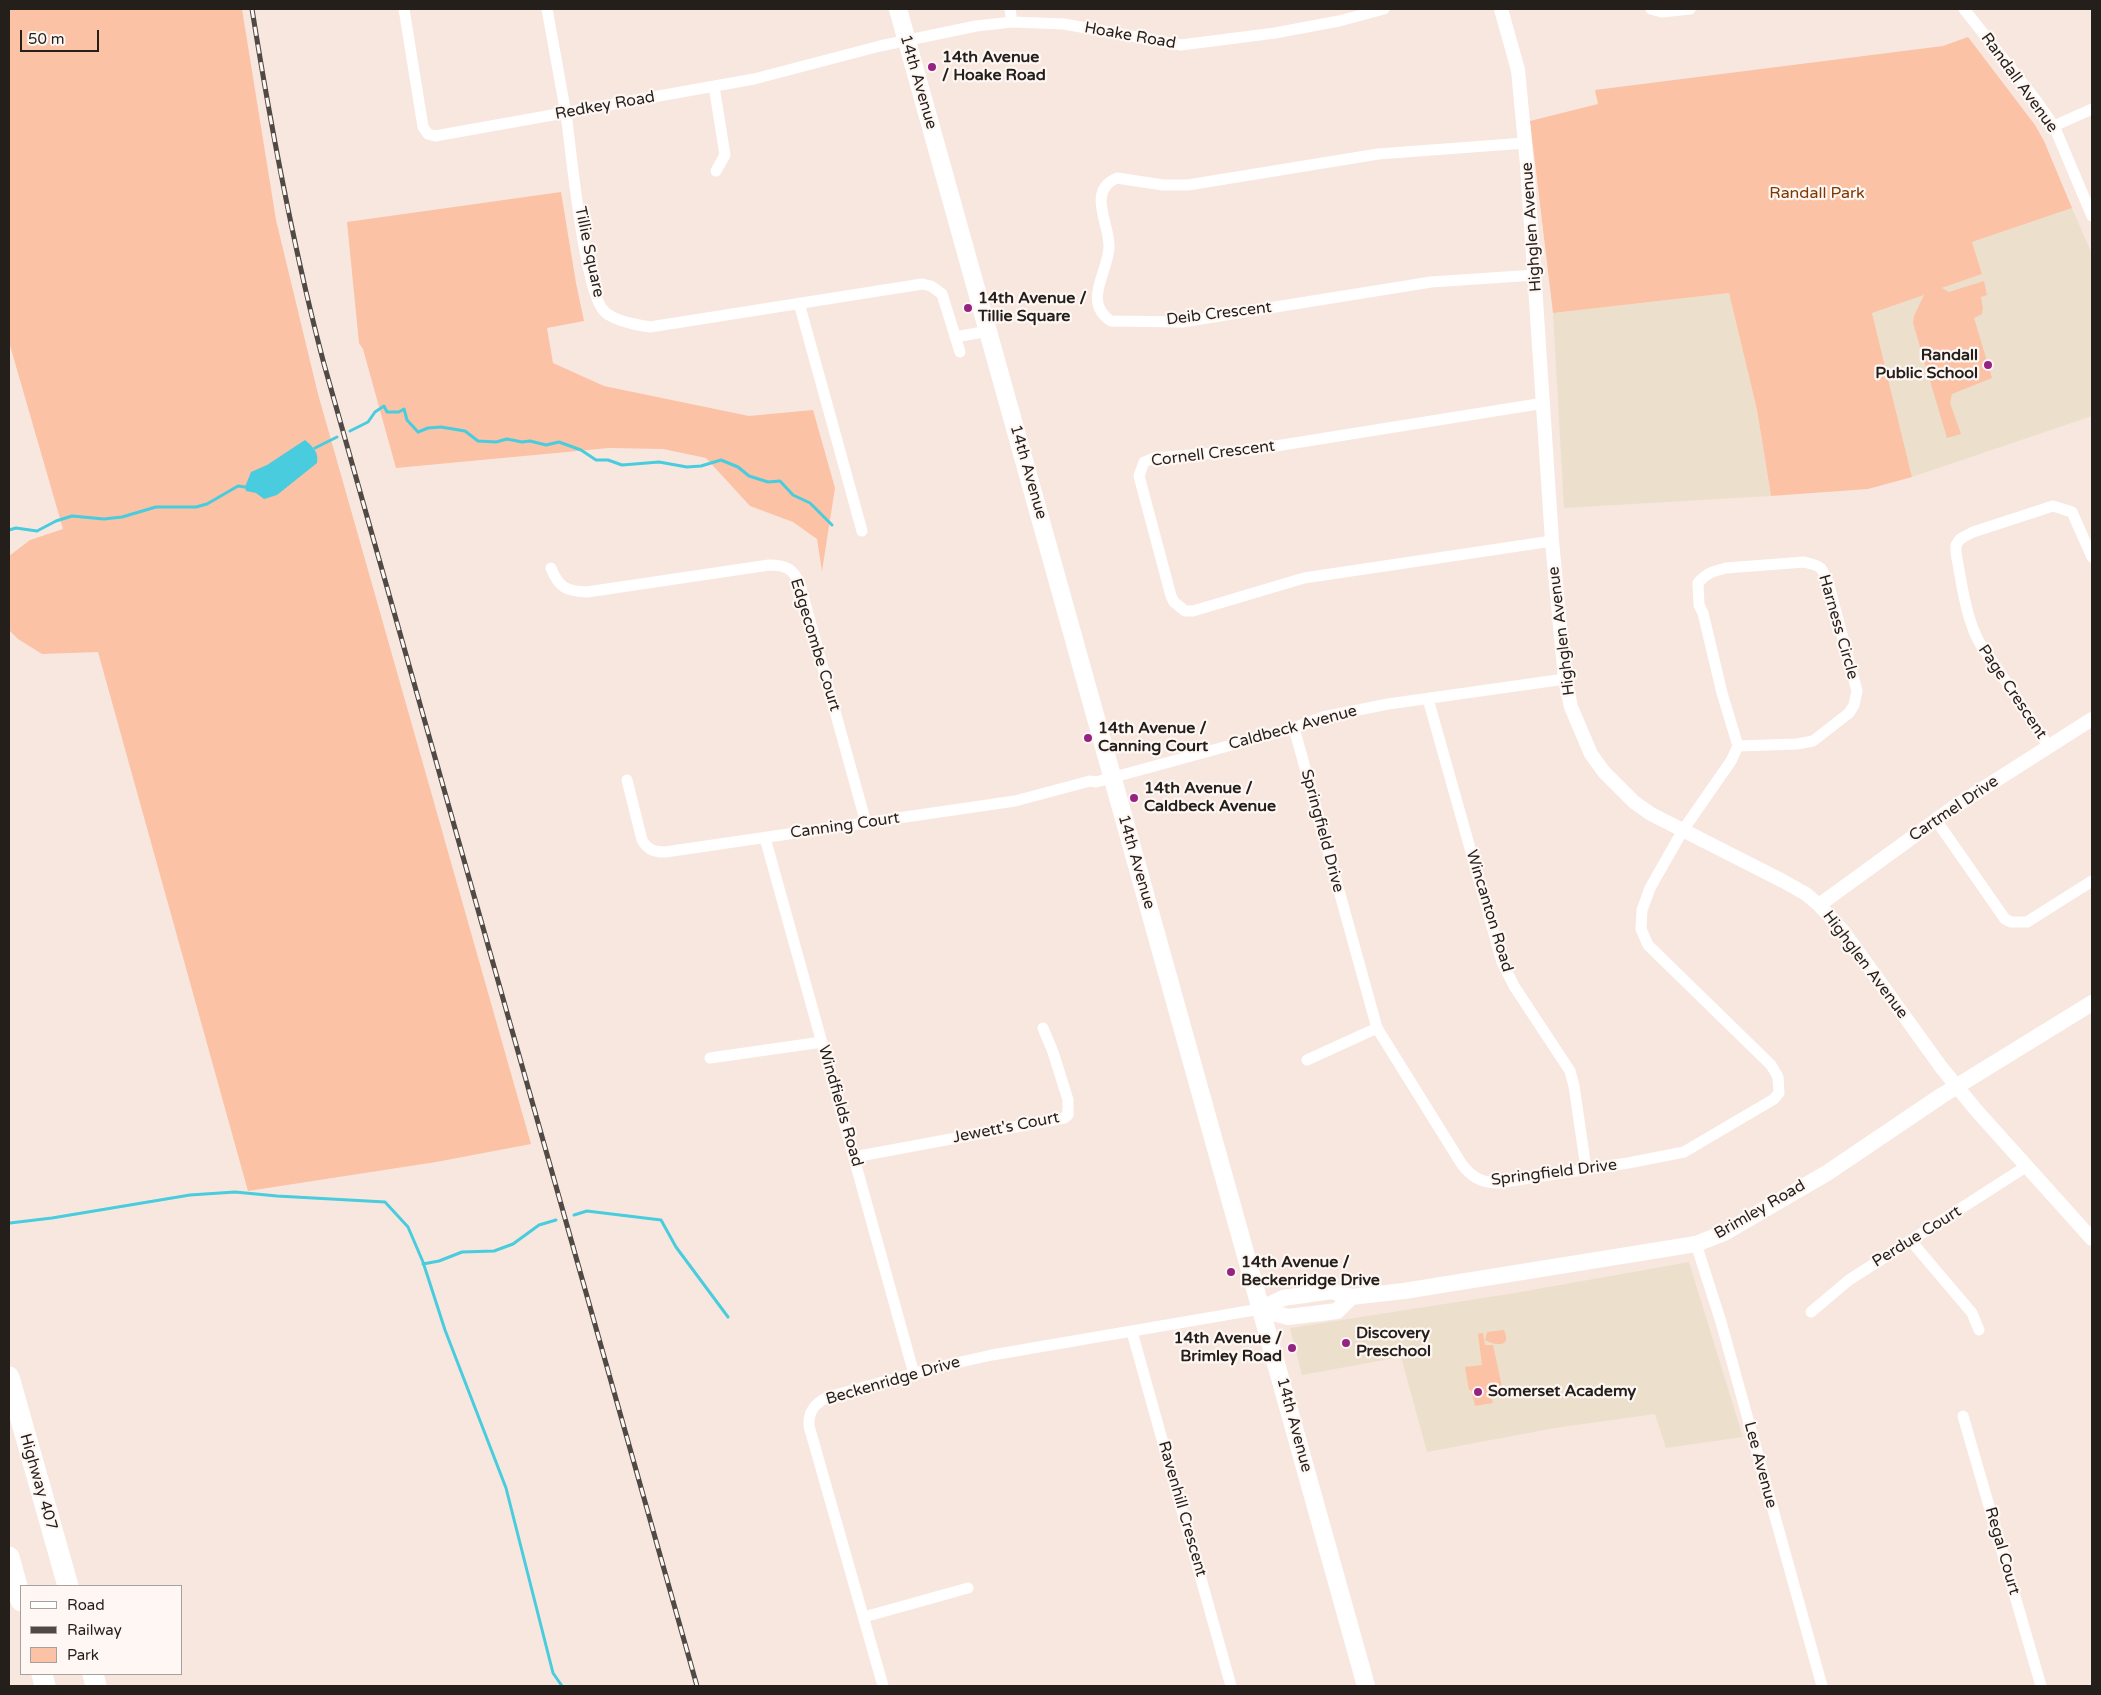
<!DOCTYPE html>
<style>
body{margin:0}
#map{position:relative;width:2101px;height:1695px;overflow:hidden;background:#f8e7df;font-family:"Varela Round",sans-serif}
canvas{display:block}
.frame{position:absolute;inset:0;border:10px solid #251f1c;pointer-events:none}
.legend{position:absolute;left:20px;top:1585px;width:162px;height:90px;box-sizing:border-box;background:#fef7f3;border:1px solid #a7a19d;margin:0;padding:6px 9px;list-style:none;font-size:15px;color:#251f1c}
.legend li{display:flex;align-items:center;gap:10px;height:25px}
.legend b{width:25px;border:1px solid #a7a19d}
.scale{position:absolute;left:20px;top:30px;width:79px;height:22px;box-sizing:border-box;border:2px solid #251f1c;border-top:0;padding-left:6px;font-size:15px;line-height:18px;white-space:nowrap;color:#251f1c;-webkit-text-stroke:4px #fef7f3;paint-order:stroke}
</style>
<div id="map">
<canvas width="2101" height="1695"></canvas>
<div class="frame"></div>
<ul class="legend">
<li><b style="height:6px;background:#fff"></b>Road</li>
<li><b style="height:6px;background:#514945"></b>Railway</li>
<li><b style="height:14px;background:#fbc2a5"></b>Park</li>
</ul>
<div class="scale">50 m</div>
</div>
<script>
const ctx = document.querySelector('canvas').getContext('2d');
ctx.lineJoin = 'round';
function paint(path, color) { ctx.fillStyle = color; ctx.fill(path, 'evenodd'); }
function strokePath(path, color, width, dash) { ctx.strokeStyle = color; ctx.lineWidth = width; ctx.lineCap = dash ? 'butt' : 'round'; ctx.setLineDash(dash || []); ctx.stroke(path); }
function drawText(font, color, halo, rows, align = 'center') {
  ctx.font = font + ' "Varela Round",sans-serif'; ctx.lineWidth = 4.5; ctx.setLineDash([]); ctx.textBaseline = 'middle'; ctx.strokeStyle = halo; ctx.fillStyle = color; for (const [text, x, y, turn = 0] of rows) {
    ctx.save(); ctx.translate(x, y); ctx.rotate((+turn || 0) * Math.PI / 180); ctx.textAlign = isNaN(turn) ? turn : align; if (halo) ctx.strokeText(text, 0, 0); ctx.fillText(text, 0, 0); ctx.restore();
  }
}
paint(new Path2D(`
 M2072,208l20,46v162l-180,61 -40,-164 110,-39 -10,-32z
 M1729,293l28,117 14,86 -207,12 -11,-195z
 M1689,1262l54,175 -77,11 -11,-34 -100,14 -128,24 -26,-95 -99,18 -12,-47 225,-35z`), '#ece0cc');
paint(new Path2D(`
 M9,9h233l34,211 42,174 213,750 -95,18 -188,29 -150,-539 -56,2 -24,-15 -9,-9v-74l21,-16 33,-11 -54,-187z
 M1968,37l67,88 9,16 28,67 -100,34 10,32 -40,14 7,4 35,-11 3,14 -6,2 2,11 -1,6 -8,4 18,60 -40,16 -2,9 11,31 -14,4 -34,-115 1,-7 10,-21 -52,18 40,164 -44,12 -97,7 -14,-86 -28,-117 -176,20 -23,-192 68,-17 -3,-14 348,-44z
 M561,192l15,91 8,38 -37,7 6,35 51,23 145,30 64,-6 22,78 -13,83 -5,-32 -24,-17 -43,-16 -44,-48 -43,-9 -54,-1 -213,20 -33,-119 -4,-6 -12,-121z
 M1504,1330c8,18 -8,16 -19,10l2,-8z
 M1483,1333l2,12h8l11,51 -12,3 1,4 -18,3 -4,-16h-2l-4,-23 17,-2 -4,-31z`), '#fbc2a5');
paint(new Path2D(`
 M305,440c8,7 14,12 12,23l-40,32 -13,4 -8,-6 -10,-2 -1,-4 6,-15 16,-7z`), '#49ccde');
strokePath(new Path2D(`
 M350,431l18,-9 7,-10 9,-6 3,6h12l5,-3 3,11 11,12 10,-4 13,-1 24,4 13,10 18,1 11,-3 15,3 8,-1 16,4 13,-3 22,8 15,10h12l14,5 37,-3 28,5 14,-1 20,-6 17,7 11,9 19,6 12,-1 13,14 17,8 22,22
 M315,448l22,-11
 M9,530l7,-2 21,3 19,-10 16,-5 32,3 18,-2 34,-10h40l11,-3 31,-18 7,1
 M574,1215l13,-4 74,9 15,27 52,70
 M10,1223l42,-5 138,-23 45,-3 42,4 108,6 23,25 15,35 22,68 61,158 47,185 9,13
 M423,1264l16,-3 23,-9 32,-1 19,-7 26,-19 17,-5`), '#49ccde', 3);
strokePath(new Path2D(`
 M404,9l19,118 5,7 7,2 319,-57 126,-33 96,-20 36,-4 52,2 117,21 94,-12 64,-12 45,-12
 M547,9c6,35 13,70 19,105 5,35 18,177 38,197 9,10 33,14 46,16l272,-43 9,2 11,8 18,58
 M1010,9l2,13
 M1651,9l11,3 28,-3
 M1964,9l71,90 19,27 38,90
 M714,86l11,69 -9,16
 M2054,126l38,-17
 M1525,143l-147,11 -190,31h-25l-46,-7c-31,13 -7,46 -8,69 -1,26 -27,55 2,74l71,1 249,-40 104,-7
 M799,303l63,228
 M955,337l34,-6
 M1544,403l-293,47 -97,8 -10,4 -5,14 32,120 3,6 11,9h8l111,-33 248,-37
 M551,568c8,20 15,23 36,24l182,-27c17,0 25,4 31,20l66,238
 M1428,699l74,263 12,24 56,85 4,15 12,82
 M1294,728l83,300 84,135c10,14 19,19 36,20l131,-20 56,-11 90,-53 5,-6 -1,-16 -7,-12 -123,-120 -7,-16 1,-19 8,-22 33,-58 48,-69 7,-15 -16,-53 -19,-80 -4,-8 -1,-22c8,-10 16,-12 28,-15l78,-6c17,5 16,2 24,20l29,109 -3,14 -5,8 -36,28 -16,3 -59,2
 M2049,747l-60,-91c-22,-23 -27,-72 -33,-103v-8l4,-6 13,-7 80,-26 19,6 20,45
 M627,780l15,60c6,10 12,12 23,12l350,-51 75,-20 6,1 198,-54 29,-11 65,-13 177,-25
 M1936,820l69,99 6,3h16l65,-41
 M765,838l149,536
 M710,1058l112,-16
 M1307,1060l70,-32
 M854,1157l210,-39 4,-3v-15l-15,-48 -10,-24
 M1911,1241l61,72 7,17
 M1696,1244l25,78 101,364
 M1811,1312l38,-32 178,-114
 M1132,1332l99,354
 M1963,1416l78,270
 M864,1617l104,-29
 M883,1686l-74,-260c-1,-15 6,-23 19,-29l110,-30 54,-12 268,-46`), '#fff', 11);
strokePath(new Path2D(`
 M1501,9l17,61 9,95 25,376 13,138 6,28 20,47 13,18 30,30 17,12 132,67 23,13 13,11 24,26 98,136 35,43 116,129
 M1819,905l135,-98 138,-88`), '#fff', 14);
strokePath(new Path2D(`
 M1260,1309l23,-11 49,-7 19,6 53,-6 292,-47 28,-11 103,-60 114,-77 151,-93
 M1260,1309l28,8 49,-6 14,-14`), '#fff', 16);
strokePath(new Path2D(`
 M898,9l468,1677`), '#fff', 18);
strokePath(new Path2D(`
 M9,1377l59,209
 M9,1557l12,44
 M42,1674l3,12
 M93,1674l3,12`), '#fff', 21);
const rail = new Path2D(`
 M252,9c19,119 41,238 72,355l373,1322`);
strokePath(rail, '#514945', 5);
strokePath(rail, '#fef7f3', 3, [9]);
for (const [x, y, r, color] of [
 [932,67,5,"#962381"],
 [968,308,5,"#962381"],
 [1988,365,5,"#962381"],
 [1088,738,5,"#962381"],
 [1134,798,5,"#962381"],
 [1231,1272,5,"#962381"],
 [1346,1343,5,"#962381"],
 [1292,1348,5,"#962381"],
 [1478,1392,5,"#962381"]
]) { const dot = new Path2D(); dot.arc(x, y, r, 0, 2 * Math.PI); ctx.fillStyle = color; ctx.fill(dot); strokePath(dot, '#fef7f3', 2); }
drawText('16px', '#251f1c', '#fef7f3', [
 ["Hoake Road",1130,36,10],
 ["14th Avenue",918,82,74],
 ["Randall Avenue",2019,83,54],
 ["Redkey Road",605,106,-10],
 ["Highglen Avenue",1532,227,-94],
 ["Tillie Square",589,252,78],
 ["Deib Crescent",1219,314,-7],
 ["Cornell Crescent",1213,454,-7],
 ["14th Avenue",1028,472,74],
 ["Harness Circle",1838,627,74],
 ["Highglen Avenue",1562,631,-97],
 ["Edgecombe Court",815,645,73],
 ["Page Crescent",2012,692,56],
 ["Caldbeck Avenue",1293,728,-15],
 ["Cartmel Drive",1954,809,-34],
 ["Canning Court",845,826,-8],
 ["Springfield Drive",1322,831,75],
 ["14th Avenue",1136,862,74],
 ["Wincanton Road",1489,911,73],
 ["Highglen Avenue",1865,965,53],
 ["Windfields Road",840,1106,74],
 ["Jewett's Court",1006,1128,-11],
 ["Springfield Drive",1554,1173,-7],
 ["Brimley Road",1760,1210,-30],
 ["Perdue Court",1917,1237,-32],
 ["Beckenridge Drive",893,1381,-16],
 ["14th Avenue",1294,1425,75],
 ["Lee Avenue",1760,1465,75],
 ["Highway 407",38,1482,74],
 ["Ravenhill Crescent",1182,1509,74],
 ["Regal Court",2002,1551,74]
]);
drawText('bold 16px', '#251f1c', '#fef7f3', [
 ["14th Avenue",942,58],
 ["/ Hoake Road",942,76],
 ["14th Avenue /",978,299],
 ["Tillie Square",978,317],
 ["Randall",1978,356,"right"],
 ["Public School",1978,374,"right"],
 ["14th Avenue /",1098,729],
 ["Canning Court",1098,747],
 ["14th Avenue /",1144,789],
 ["Caldbeck Avenue",1144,807],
 ["14th Avenue /",1241,1263],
 ["Beckenridge Drive",1241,1281],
 ["Discovery",1356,1334],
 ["Preschool",1356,1352],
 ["14th Avenue /",1282,1339,"right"],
 ["Brimley Road",1282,1357,"right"],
 ["Somerset Academy",1488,1392]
], 'left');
drawText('16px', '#7f3700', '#fef7f3', [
 ["Randall Park",1817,194]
]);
</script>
